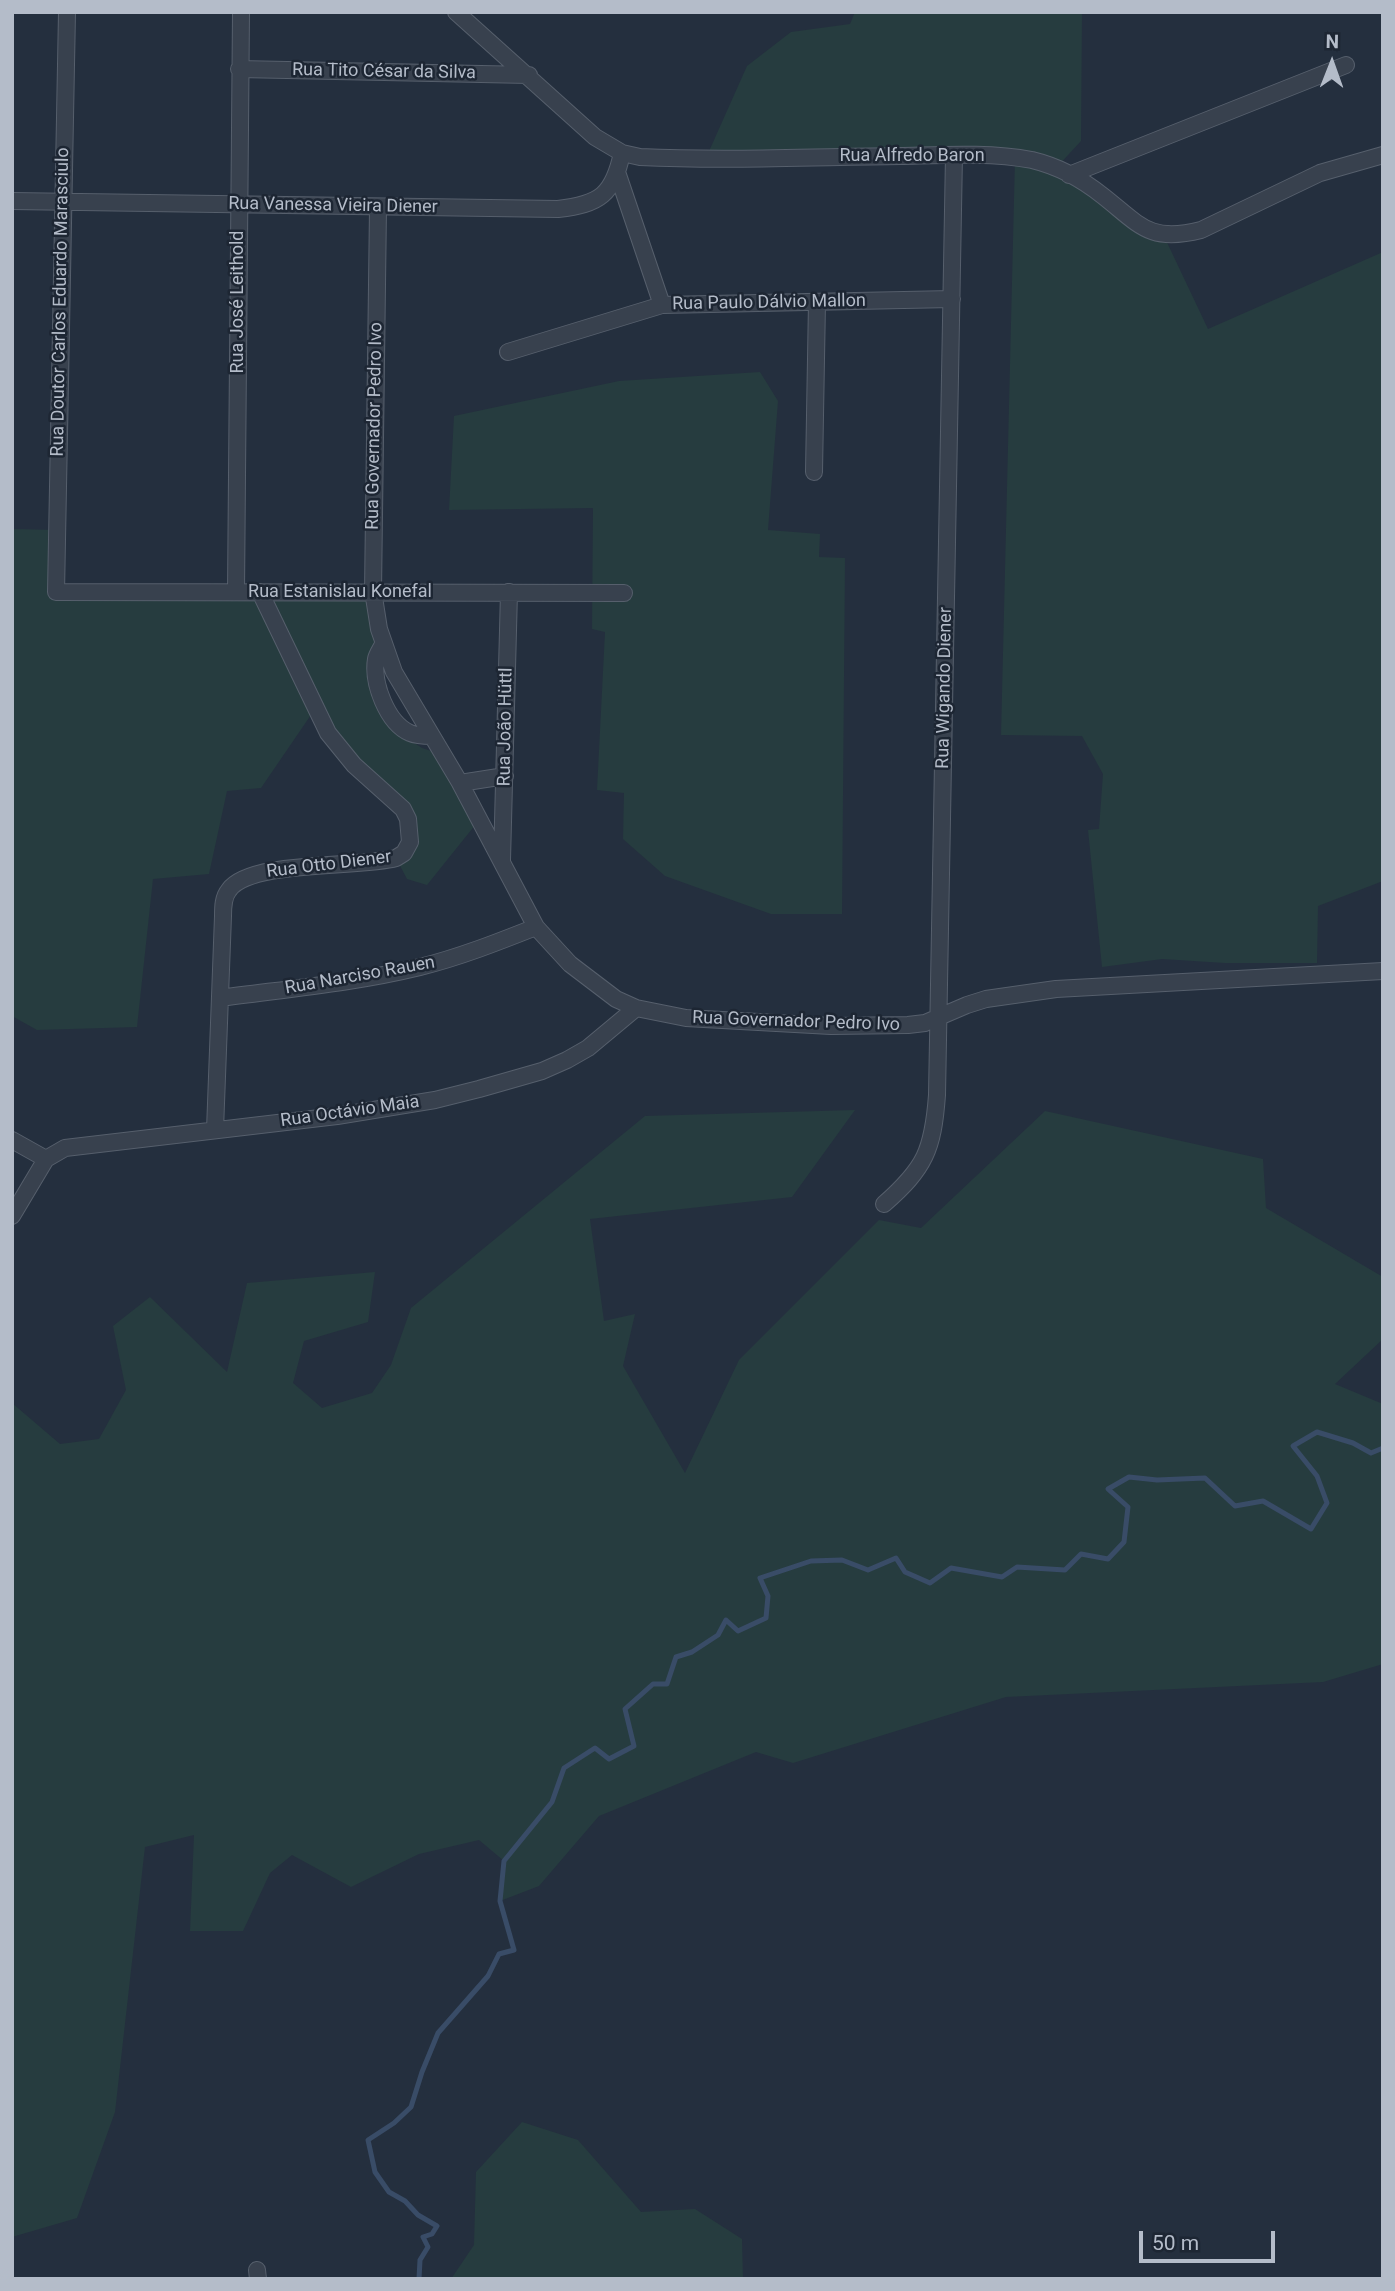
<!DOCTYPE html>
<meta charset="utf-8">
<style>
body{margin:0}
#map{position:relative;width:1395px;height:2291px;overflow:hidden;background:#242f3e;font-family:Roboto,sans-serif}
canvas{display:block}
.frame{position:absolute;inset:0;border:14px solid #b4bcc9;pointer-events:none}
.north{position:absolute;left:1297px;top:28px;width:70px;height:70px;-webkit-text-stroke:5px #1d2633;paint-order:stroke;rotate:1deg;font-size:19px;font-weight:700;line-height:28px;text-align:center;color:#b4bcc9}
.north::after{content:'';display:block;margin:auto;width:24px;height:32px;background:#b4bcc9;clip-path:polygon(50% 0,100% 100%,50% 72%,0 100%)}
.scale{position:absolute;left:1139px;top:2231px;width:136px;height:32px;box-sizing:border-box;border:4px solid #b4bcc9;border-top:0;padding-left:9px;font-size:21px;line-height:24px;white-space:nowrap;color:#b4bcc9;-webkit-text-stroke:5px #1d2633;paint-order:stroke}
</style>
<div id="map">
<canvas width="1395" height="2291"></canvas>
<div class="frame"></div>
<div class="north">N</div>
<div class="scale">50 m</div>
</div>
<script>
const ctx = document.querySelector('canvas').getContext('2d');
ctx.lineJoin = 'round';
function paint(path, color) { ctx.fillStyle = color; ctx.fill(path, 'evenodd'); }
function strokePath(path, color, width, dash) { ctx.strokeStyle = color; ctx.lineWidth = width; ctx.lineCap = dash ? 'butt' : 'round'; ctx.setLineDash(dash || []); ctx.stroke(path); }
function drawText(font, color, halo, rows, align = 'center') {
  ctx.font = font + ' Roboto,sans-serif'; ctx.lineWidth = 5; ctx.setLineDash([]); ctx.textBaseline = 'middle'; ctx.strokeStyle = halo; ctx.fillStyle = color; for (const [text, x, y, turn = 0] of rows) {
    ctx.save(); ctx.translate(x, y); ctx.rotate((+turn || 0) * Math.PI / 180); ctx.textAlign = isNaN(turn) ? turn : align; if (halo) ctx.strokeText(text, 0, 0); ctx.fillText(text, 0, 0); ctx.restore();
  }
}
paint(new Path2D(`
 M855,12h227l-1,129 -25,27 107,66 45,95 175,-77v629l-65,25 -1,57h-92l-63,-4 -60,8 -14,-137 11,-1 4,-55 -21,-38 -81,-1 14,-577h-309l41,-92 44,-34 59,-8z
 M760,372l18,29 -10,129 52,4 -1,23 26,1 -3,356h-71l-106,-38 -42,-37 1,-46 -27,-3 8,-158 -13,-3 1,-121 -144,2 5,-94 165,-35z
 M12,529l45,1 -1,61h317l6,38 -7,38 21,62 29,19 21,7 37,64 -53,66 -20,-6 -11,-21 15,-28 -96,-121 -54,79 -34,3 -18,83 -56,5 -16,148 -100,3 -25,-14z
 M855,1110l-63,87 -202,22 14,102 31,-7 -12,52 62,107 54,-113 140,-140 42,8 124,-117 218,48 3,49 117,69v62l-48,45 48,20v260l-60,18 -317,15 -213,66 -37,-11 -157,64 -60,70 -39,15 4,-40 -25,-21 -60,14 -68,33 -59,-32 -22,18 -27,58h-53l4,-96 -49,12 -30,265 -38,106 -65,19v-834l48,41 39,-5 27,-49 -13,-64 37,-29 77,75 20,-89 128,-11 -7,50 -64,19 -11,42 29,25 50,-15 19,-28 20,-57 234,-192z
 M522,2122l56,18 63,72 54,-3 47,30 1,40h-292l23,-34 2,-73z`), '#263c3f');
strokePath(new Path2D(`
 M419,2279l1,-19 8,-13 -5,-10 9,-3 5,-8 -19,-11 -13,-14 -16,-9 -14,-20 -7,-32 26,-17 17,-16 11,-35 16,-39 50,-57 11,-22 15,-4 -14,-49 4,-40 48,-59 12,-34 31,-20 14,11 25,-13 -9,-37 28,-25h14l9,-27 16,-5 26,-17 8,-15 12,11 28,-13 2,-22 -8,-18 51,-17 31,-1 26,10 28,-12 9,14 25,11 21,-15 51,9 15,-10 48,3 16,-16 27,5 16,-17 4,-35 -20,-18 21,-12 28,3 48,-2 30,28 28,-5 48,28 16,-26 -10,-27 -24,-30 24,-14 36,11 18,10 12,-5`), '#394c67', 5);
const street = new Path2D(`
 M67,12l-11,580 568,1
 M456,12l139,125 27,16 18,4c86,4 173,0 260,-1 43,-1 89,-4 132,4 25,6 51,20 71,36 37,29 46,47 98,34l119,-57 63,-18
 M239,69l290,6
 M618,175l44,130
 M1069,175l277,-110
 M12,201l546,8c42,-5 55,-14 64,-56
 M378,208l-5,383 6,38 15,43 66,111 76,144 34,37 46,35 20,9 50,10 145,8 77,-1 17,-2 42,-18 19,-6 70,-10 327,-18
 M508,352l154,-47 290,-6
 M814,472l3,-170
 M236,591l5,-579
 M383,644c-2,5 -6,10 -7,15 -4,24 11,64 34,74 7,3 15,3 22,3
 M460,783l45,-7
 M502,860l7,-268
 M220,998c66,-9 135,-15 200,-31 40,-10 78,-25 116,-40
 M215,1130l8,-214c0,-9 0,-19 6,-26 21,-30 131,-22 167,-32l8,-5 6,-11 -2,-23 -5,-10 -49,-44 -26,-32 -68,-141
 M12,1140l34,19
 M884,1204c41,-36 49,-54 53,-109l17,-940
 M12,1216l34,-57 19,-11 272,-32 98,-16 44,-11 63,-18 25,-11 21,-12 48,-40
 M257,2270l1,9`);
strokePath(street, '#565f6c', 18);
strokePath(street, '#38414e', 16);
drawText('18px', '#b4bcc9', '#1d2633', [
 ["Rua Tito César da Silva",384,72,1],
 ["Rua Alfredo Baron",912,156],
 ["Rua Vanessa Vieira Diener",333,206,1],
 ["Rua Doutor Carlos Eduardo Marasciulo",61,302,-89],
 ["Rua José Leithold",238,302,-90],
 ["Rua Paulo Dálvio Mallon",769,303,-1],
 ["Rua Governador Pedro Ivo",375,426,-89],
 ["Rua Estanislau Konefal",340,592],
 ["Rua Wigando Diener",945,688,-89],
 ["Rua João Hüttl",506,727,-89],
 ["Rua Otto Diener",329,865,-7],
 ["Rua Narciso Rauen",360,976,-10],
 ["Rua Governador Pedro Ivo",796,1022,2],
 ["Rua Octávio Maia",350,1112,-8]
]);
</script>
